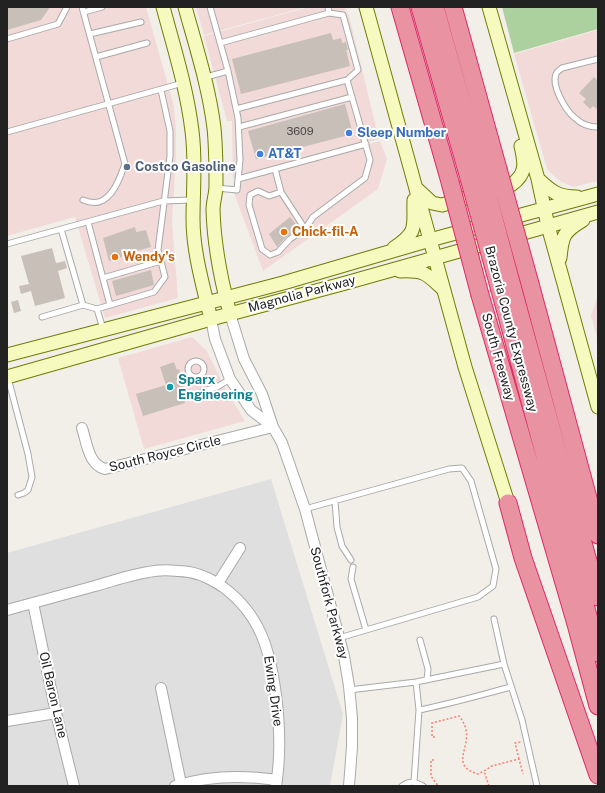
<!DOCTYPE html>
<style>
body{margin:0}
#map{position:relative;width:605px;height:793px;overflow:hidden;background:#f2efe9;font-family:"Public Sans",sans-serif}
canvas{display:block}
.frame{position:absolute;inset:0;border:8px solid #222;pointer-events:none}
</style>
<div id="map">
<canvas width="605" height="793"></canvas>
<div class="frame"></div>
</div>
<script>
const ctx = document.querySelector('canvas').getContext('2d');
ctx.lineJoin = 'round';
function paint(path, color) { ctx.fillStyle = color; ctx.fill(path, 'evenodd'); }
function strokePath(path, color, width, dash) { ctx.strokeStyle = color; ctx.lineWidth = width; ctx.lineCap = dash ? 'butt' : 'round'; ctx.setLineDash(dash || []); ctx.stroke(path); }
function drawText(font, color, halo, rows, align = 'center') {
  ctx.font = font + ' "Public Sans",sans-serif'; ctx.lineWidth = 4; ctx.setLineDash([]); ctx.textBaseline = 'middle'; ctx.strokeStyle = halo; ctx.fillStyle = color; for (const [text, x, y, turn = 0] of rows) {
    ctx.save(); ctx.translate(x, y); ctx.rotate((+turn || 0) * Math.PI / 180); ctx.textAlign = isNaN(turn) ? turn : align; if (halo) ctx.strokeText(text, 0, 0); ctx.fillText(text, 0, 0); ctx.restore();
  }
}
paint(new Path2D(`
 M271,479l72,235 -13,72h-323v-233z`), '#e0dfdf');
paint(new Path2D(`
 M7,7h139l28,99 2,24v28l-4,63 6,77 -73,20 -30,-101 -68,19z
 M196,7h110l-102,28z
 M309,7h35l5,9 30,123 -146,40 -1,-58h-5l-23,-85z
 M598,30v151l-25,6 -15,-7 -11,-11 -33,-115z
 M380,141l7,18 -9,30 -115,82 -28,-75 -2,-14z
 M598,295v46l-7,-25z
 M192,337l15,14 18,37 20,33 -101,28 -26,-91z`), '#f2dad9');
paint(new Path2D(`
 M502,7h96v22l-84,24z`), '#add19e');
paint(new Path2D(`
 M7,7h43l-9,13 -34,10z
 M331,33l2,7 8,-2 1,5 4,-1 2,8h-2l4,16 -109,28 -9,-35z
 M594,77l4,4v29l-5,-4 -3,3 -7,-7 3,-3 -7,-6z
 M345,104l8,30 -97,25 -8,-28z
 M290,217l9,11 -12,8 -10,11 -8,-13z
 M135,227l1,5 10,-2 5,17 -29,8v2l-13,4 -6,-23z
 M52,248l4,15 9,-2 2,7 -9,3 7,27 -30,8 -4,-15 -10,3 -2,-8 10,-2 -8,-28z
 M151,270l3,15 -38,11 -4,-15z
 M18,300l3,11 -7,2 -3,-11z
 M174,362l3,8 2,-1 4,13h-2l3,8h-3l4,13 -42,13 -7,-22 30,-9 -6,-18z`), '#c7bfb8');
const lane = new Path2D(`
 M82,7l43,157c-5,13 -11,33 -26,38 -5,1 -11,0 -16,-2
 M210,7l18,64 10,47 2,42 -3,30 -20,-2
 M84,12l18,-5
 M90,34l51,-12
 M7,39l51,-15 9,-17
 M220,43l109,-30
 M96,57l51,-14
 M598,59l-36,9c-2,2 -5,3 -6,6 -5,12 10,37 19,44 6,6 15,9 23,9
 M206,77l22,-6
 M236,109l111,-29
 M239,127l113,-30
 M7,132l176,-49
 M275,169l6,23 24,37
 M238,179l128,-35
 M281,192l-12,4 -11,-5 -8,4 -1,10 13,44 8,6 8,-3 12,-13 15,-10 8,-12 52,-39 5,-18 -23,-80 11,-10 -15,-55 -14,-2 -1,-6
 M88,222l22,83
 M61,229l22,76 14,4 6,20
 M7,244l156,-43 29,-1
 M103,278l58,-17
 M97,309l57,-17 11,-15 -7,-27 12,-94v-25l-9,-41
 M42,317l41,-12
 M188 369a8 8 0 1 1 16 0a8 8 0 1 1-16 0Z
 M8,378l20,76 4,23 -4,13 -4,3 -6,2
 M203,391l14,-4 13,-8
 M335,501l2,26 5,19 9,14
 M305,509l144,-40 13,-1 9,13 25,88 -3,17 -15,11 -139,41
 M353,567l-2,12 15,51
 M494,619l10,45
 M420,640l8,29 -1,11
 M416,682l3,28
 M349,690l67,-8 88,-18 18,56 15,66
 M414,782l5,-72c31,-6 61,-15 92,-23
 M402,786c8,-6 13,-4 21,0`);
const street = new Path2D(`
 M230,314l14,45 18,35 11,33 9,16 23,66 39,147 5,30 3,32v29l-3,39
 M211,319l4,20 15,40 21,31 22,17
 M82,428c5,15 6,36 23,41l168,-42
 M218,583l22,-35
 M33,603l23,110 18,73
 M7,610c29,-8 59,-16 88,-24 17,-5 35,-11 53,-14 9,-2 21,-2 30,-1 16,0 32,7 45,16 38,28 47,64 53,108 4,31 5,60 0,91
 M161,688l20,96
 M7,721l49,-8
 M175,786c32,-10 69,-11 102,-6`);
const secondary = new Path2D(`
 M163,7c11,41 24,82 29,124 4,30 1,58 1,88 0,31 9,63 16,92
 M185,7c11,40 24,80 29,121 2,19 2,39 2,58 0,8 -3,16 -3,24 1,33 7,65 15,96
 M366,7l99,360 43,136
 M489,7l49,172 10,47 50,181
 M538,179c14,13 20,18 39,18
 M416,188l16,15 10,2 69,-20c16,-11 14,-22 10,-39
 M394,248c25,-17 19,-21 20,-48
 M560,258c2,-22 3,-26 23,-38
 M400,271c25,-1 26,2 44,19
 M7,355l276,-72 147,-43 168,-46
 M7,377l204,-58 131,-35 256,-72`);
const highway = new Path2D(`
 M400,7l50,175
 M420,7l49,171
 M435,7l47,167
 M453,7l45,162
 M529,280l69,255
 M512,286l86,311
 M500,290l98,363
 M480,295l96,329 22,82
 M508,503l15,55 75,217`);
strokePath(lane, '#a9a9a9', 7);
strokePath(street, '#a9a9a9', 12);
strokePath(secondary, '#707d05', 15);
strokePath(highway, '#dc2a67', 19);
strokePath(new Path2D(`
 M435,737h-3v-14l27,-7c3,4 6,8 7,14 4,19 -16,36 12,44l6,-3
 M519,759l-4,-16 6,-1
 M434,760h-3v16l7,10
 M489,786l-5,-15 8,-5 27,-7 4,15`), '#fa8072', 1.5, [2, 2]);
strokePath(lane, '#fff', 5);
strokePath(street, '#fff', 10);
strokePath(secondary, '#f7fabf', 13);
strokePath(highway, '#e892a2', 17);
const highwayBridge = new Path2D(`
 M498,169l31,111
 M482,174l30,112
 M469,178l31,112
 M450,182l30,113`);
strokePath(highwayBridge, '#dc2a67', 19, []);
strokePath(highwayBridge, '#e892a2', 17);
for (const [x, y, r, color] of [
 [349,133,4,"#3f7fe0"],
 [260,154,4,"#3f7fe0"],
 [127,167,4,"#5c6f8a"],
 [284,232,4,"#e8710a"],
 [115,257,4,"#e8710a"],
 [170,387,4,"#0f9aa8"]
]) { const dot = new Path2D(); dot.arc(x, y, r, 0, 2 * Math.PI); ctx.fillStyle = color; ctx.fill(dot); strokePath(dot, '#fff', 1.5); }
drawText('11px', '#4b4948', null, [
 ["3609",300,132]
]);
drawText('bold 13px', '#366cbe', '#fff', [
 ["Sleep Number",357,133],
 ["AT&T",268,154]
], 'left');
drawText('bold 13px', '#4e5e75', '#fff', [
 ["Costco Gasoline",135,167]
], 'left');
drawText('bold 13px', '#c56008', '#fff', [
 ["Chick-fil-A",292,232],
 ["Wendy's",123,257]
], 'left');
drawText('13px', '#222', '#fff', [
 ["Magnolia Parkway",302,294,-15],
 ["Brazoria County Expressway",511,329,75],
 ["South Freeway",498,357,74],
 ["South Royce Circle",165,454,-14],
 ["Southfork Parkway",329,603,75],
 ["Ewing Drive",273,691,82],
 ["Oil Baron Lane",53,695,77]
]);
drawText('bold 13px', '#0d838f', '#fff', [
 ["Sparx",178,380],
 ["Engineering",178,395]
], 'left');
</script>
